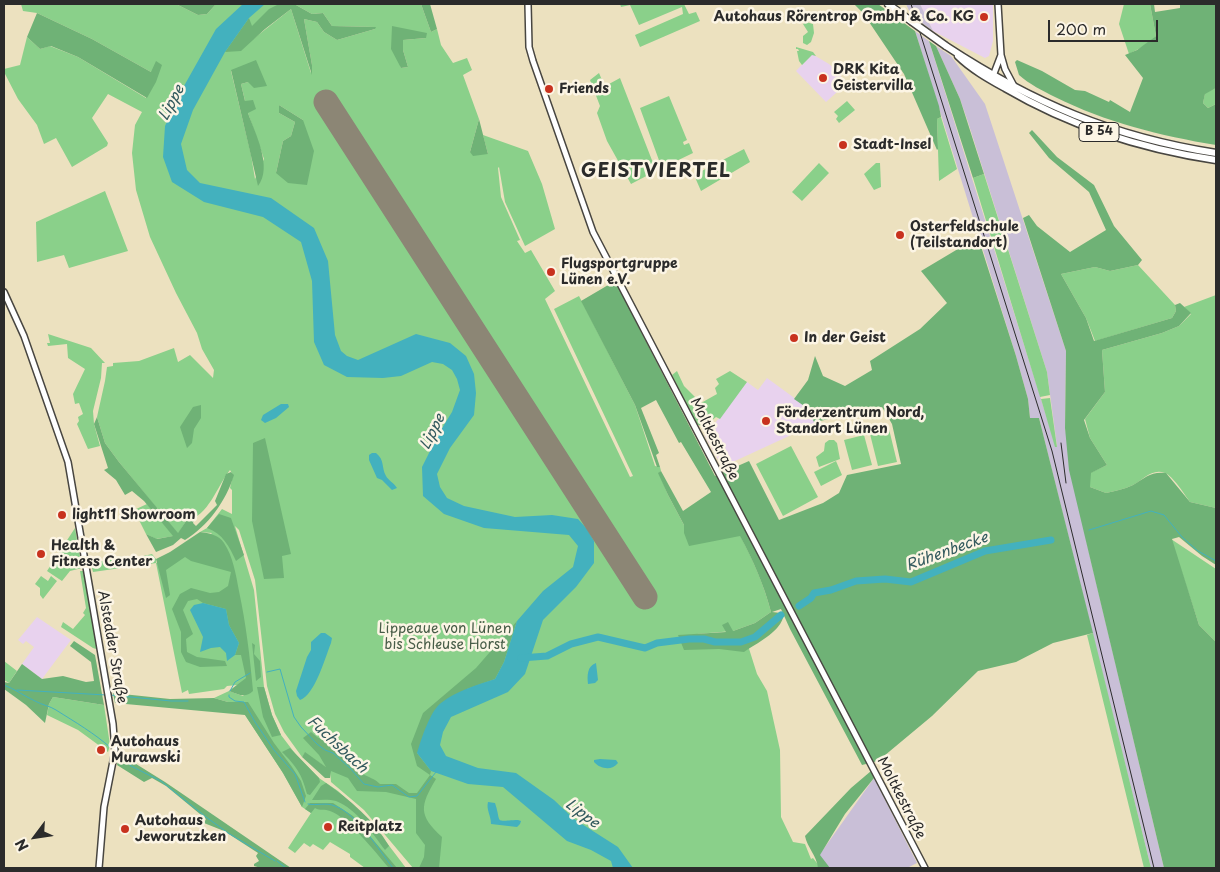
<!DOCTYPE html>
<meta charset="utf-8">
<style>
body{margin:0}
#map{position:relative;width:1220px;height:872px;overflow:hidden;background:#ece1bf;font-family:"Playpen Sans",sans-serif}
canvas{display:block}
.frame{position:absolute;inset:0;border:5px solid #2b2b2b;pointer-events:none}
.north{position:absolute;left:10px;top:812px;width:50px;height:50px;-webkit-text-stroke:4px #fcf5e5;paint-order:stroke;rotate:239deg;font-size:14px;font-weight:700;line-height:20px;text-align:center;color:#2b2b2b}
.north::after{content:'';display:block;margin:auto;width:18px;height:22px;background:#2b2b2b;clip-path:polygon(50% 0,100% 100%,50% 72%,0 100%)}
.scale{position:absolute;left:1048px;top:20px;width:110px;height:22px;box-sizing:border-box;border:2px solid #2b2b2b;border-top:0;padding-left:6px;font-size:15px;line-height:18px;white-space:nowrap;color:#2b2b2b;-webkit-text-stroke:4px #fcf5e5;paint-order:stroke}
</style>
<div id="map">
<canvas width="1220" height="872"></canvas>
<div class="frame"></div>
<div class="north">N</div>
<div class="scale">200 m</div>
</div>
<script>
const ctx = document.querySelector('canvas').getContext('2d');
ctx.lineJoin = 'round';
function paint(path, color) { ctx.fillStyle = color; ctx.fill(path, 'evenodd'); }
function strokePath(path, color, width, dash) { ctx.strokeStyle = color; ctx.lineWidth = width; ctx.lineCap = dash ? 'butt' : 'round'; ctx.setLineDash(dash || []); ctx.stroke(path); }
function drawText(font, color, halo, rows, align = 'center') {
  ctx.font = font + ' "Playpen Sans",sans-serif'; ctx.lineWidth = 5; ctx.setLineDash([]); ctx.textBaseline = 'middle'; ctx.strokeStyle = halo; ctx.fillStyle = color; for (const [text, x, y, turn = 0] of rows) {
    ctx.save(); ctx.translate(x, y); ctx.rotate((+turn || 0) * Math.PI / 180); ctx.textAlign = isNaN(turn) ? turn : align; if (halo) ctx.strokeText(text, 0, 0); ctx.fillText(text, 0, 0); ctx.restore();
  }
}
paint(new Path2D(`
 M920,4h73v37l-4,15 -4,2 -52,-27z
 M812,54l17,10 9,8 8,12 -20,18 -30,-31z
 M767,378l37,27 7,8 4,11 -93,43 -17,-31 42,-54 11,8z
 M37,617l34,23 -29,39 -20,-15 12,-17 -8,-6 -3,3 -5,-4z`), '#e8d2ee');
paint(new Path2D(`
 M906,4h14l13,27 -22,-16z
 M915,31l14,10 127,406 1,-1 -10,-74 -79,-250 -8,-23 -24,-53 15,10 34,48 81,247 -1,77 22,116 77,324h-13l-112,-450h-9l-2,-19 -12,-43z
 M874,778l43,85 -10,5h-85l-6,-11 4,-3z`), '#c9bfd7');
paint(new Path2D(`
 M21,4h155l22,11 9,-1 9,-10h75l-39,36 39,-31 20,64 1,-8 -8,-46 13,3 7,10 13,8 38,-11v-2l-43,-1 -9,-13 -11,1 -16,-9 1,-1h124l10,28 6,-3 4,16 12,18 14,-5 5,12 -9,5 16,44 -9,33 18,2 -5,-19 45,16 14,33 13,45 -30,17 -20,-44 -6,-35 -1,1 3,29 19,43 -3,1 8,12 6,-3 24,41 -10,8 85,178 3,-1 -79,-167 25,-13 56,109 20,61 5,1 1,4 -2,2 9,22 16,30v8l56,2c13,25 24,50 31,77l-16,11 -22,8 -36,3 48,2 12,38 10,17 13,59 1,67 12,25 12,2 6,15 2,-1 7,9 5,1h-401l-3,-2 -2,2h-6l-49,-58 -33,-28 -1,-12 -25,-17 -3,4 -18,-25 -9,-18 -8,-28 -12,-106 -16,-50 -4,-4 19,64 10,97 8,28 9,20 16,21 22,22 19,13 33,31 35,46h-41l-15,-11v-3l-20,-12 -7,8 -10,-6 -3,3 -6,-4 -9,10 -7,-5 23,-35 -9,-6 -19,-34 -38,-58 -17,-13 -14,-4 15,-7 14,5 7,-8 -13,-3 -10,1 -3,3 -35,5 -1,-4 -6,3 -26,-130 -63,9 -2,-8 30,-8 1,5 30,-7 4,5v4l49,-23 7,-7 -12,-1 7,-4 15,-19 10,5v-24l-2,-2 3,-13 -3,-5c-13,16 -21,46 -44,51l-8,13 -59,-72 -14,-19 -8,-26 8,-36 2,-14 6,-1v-3l26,-2 35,-13 4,14 12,-7 23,23 1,-8 -12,-21 -5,-16 -21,-40 -26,-56 -14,-47 -4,-37 3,-28 7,-13 -34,-18 -16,24 16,25 -1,3 -35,21 -16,-29 -12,6 -7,-19 -19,-26 -14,-27v-3l16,-4 7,-28 13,12 10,-3 28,11 68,41 5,-26 -59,-33 -55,-26 -14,-2zM392,27l34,11 -23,2v10l5,17 -7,1zM256,61l-8,21 -7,2 7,29 16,46 -9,20 -4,-24 -20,-84zM279,105l24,15 -27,53 7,-32 8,-5 4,-14 -16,-9z
 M620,4h64l5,10 7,-2 4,9 -60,26 -5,-12 48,-21 -1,-7 -43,18 -9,-20 -9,2z
 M1124,4h26l6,32 -12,10 -15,8 -10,-30z
 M806,22l7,2 1,9 -3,9 -4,3 -4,-2v-7l5,-4 -5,-8z
 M796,47l17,5 3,4 -4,-1 -10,10 -3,-4 -2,-10h2l-1,-2h-2z
 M599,73l6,14 5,-2 -1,-1 11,-6 35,90 -1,4 -23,12 -24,-43 -10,-28 3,-7 -10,-26z
 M1216,88v16l-8,4 -5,-5 2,-10z
 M669,96l18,44 -4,2 1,3 5,-2 4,10 -27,13 -6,-3 -20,-55z
 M847,101l8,9 -16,13 -3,-4 2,-3 -4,-4z
 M941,117l16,52 -18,12 -2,-62z
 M744,149l6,13 -49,29 -7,-16z
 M819,163l10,10 -27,28 -10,-9z
 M876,163h4l1,24 -7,3 -10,-16z
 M984,174l63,198 3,23 -10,2 -67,-219z
 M105,191l23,60 -59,17 -5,-13 -27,7 -1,-40z
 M1138,265l37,40 1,6 -4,7 -77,23 -9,-23 -25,-44 34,-7 15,4z
 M1216,295v213l-26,-6c-5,-7 -17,-26 -25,-29 -13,-5 -22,7 -32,12 -8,4 -18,6 -27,8l-16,-6v-14l17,-8 -17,-27 -5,-19 20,-27 -3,-42 60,-17 17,-7 12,-12 -7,-7z
 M48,334l43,14 14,15h-3l-1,15 -8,33 1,13 6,22 -12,3 -11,-25 2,-3 -1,-4 5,-3 -4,-11 -4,1 -2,-10 12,-25 -17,-11 -1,-14 -19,2 -1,-3h3z
 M677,371l7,15 17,17 16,-9 -2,-6 4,-4 -3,-5 14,-8 17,11 -27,37 -4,-2 -12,10 -8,-3 -24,-49z
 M1050,398l7,49h-2l-14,-48z
 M888,425l9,37 -19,4 -9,-36z
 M864,435l8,30 -20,5 -8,-30z
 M829,440h5l3,3 3,16 -21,8 -3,-10 8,-6 1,-8z
 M791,446l27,51 -35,19 -27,-52z
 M836,461l6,14 -21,11 -7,-14z
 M147,504l27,32 -18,3 -10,-5 -12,-24z
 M75,528l7,40 -12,3 -8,10 -15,-10z
 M1171,539l45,30v73l-17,-17z
 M80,571h3l15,75 -2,3 -3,-1 -32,-21 2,-5 10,7 12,-14 -2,-2 3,-5z
 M41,576l7,5 3,-5 6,5 -14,18 -3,-4v-7l-5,-4z
 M1093,633l58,235h-7l-57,-233z
 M4,661l13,10 -8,12 -5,-3z
 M53,697l51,8 6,40 -2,7 -30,-22 -31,-15 2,-11z`), '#8ad08a');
paint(new Path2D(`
 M176,4h40l-9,10 -9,1z
 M279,4h18l-1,1 16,9 11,-1 9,13 44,1 -1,2 -38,11 -13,-8 -7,-10 -13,-3 8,46v10l-21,-66 -26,20 -24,22 -16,1 24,-34 3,8 17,-17z
 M421,4h9l7,25 -6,3z
 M854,4h24l37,27 24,75 2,11 -4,2 1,30 -1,1 -33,-76 -41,-61z
 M1150,4h4l1,8 25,-4v-4h36v84l-11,6 -2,9 5,5 8,-4v41c-55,-9 -111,-23 -161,-48 -12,-6 -26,-13 -36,-22l-4,-13 2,-2 25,11 33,19 10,1 24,11 1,-2 20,12 13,-34 -18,-23 12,-5 19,-14z
 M37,13l55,26 59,33 5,-11 6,4 -6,17 -9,16 -69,-41 -27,-11 -11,3 -13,-12z
 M392,26l35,7 -1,5 -23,2v10l5,17 -7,1 -10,-19z
 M929,41l7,5 24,53 24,75 -11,4z
 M256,60l11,26 -13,2 -6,-6 -7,2 4,17 8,-1 3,9 -8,4c7,20 25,54 10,73l-27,-116z
 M279,105l24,15 11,31 -7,34 -19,-2 -12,-10 7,-32 8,-5 4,-14 -16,-9z
 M479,119l9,35 -15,2 -3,-4z
 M1032,130l25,27 37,28 20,41 28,34 -4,5 -28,6 -15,-4 -34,7 25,44 8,23 78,-23 4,-7 -1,-6 5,-2 11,10 -12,13 -17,7 -60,17 3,42 -21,28 6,18 17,27 -16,8 -1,14 16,6c9,-2 19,-4 27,-8 12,-7 18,-14 33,-12l24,29 26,6v57l-14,-9 -23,-19 -7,2 27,86 17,17v226h-52l-95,-398 -4,-42 1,-77 -43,-133 6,-3 8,11 33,26 36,-22 -17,-38 -40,-34 -20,-25z
 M978,237l38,119 12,43 2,19h9l54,215 -40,10 -37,19 -38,9 -46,45 -54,45 -16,4 -72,-136 -9,-20 -9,3 9,1 2,5c-5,15 -26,25 -39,34l-25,-3 -35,1 -6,-15 48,-3 -4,-7 6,-3 5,9 22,-8 16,-11c-7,-27 -18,-52 -31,-76l-51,10 -5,-13v-8l-16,-30 -10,-22 3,-2 22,40 28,-19 -30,-50 -2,1 -23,-43 -15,8 18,45 -3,2 4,12h-3l-22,-62 -54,-104 34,-20 100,195 34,-15 30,59 44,-17 16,-10 8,-18 54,-11 -9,-40 -10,-17 -62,14 -5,3 -8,-16 -13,-9 14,-19 7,-24 8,20 22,10 27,-16 -2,-9 50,-32 27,-26 -26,-32z
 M201,405v13l-7,11 -2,14 -5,5 -7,-21 13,-20z
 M97,417l8,26 14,19 59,71 8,-12 8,-1 -1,3 3,3 21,-21 -2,-4 11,-27 5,-2 3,3c-8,26 -26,51 -49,65l-4,-2 -8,7 -17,7 -10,-18 11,5 16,-3 -29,-35 -12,-10 -7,4 -9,-15 -12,-10 4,-2 -14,-44z
 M265,438l26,116 -9,2 2,22 -20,1 -12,-58 1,-78z
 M219,514l12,4 13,37 -8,6c-7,-15 -13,-27 -29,-33z
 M200,532c9,1 19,3 24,11 9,13 12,32 15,48 7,33 11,66 14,100 -8,8 -15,3 -24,0l17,-13 -5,-23h-6l4,-12 -10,-18 -3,-16 -23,-6 -6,-4 -9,2 -5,9 10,24 -7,5 1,13 10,5 28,4 2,5 -27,1 -14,-5 -5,-10v-20l-9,-23 8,-15 11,-6 19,5 9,-1 9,-6 3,-14 -40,-11 -6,-4 -19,13 4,25 -4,3 -10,-39 14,-7z
 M517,621l-13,41 -9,17 -28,10 -50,64 14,18 -1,4 6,4c-16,27 -18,36 6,58l-3,31h-20l5,-11 1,-12 -9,-12v-34l-30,-7 -29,-1 -9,-13 -17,-7 -1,7h-5l-23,-21 3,-5 21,15 -7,-12 -16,-17 8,-6 6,5 33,17c4,10 8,19 19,23 4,2 7,3 11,7h16l13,9h8l13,-18 -13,-9 -6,-22 12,-31 53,-45z
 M74,641l21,14 9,50 -51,-8 -4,7 -4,19 -19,-18 -22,-16v-7l5,1 13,-19 20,15 21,-3 23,6 8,-1 -3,-19 -21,-16z
 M252,643l3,2 -1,9 6,7 1,16 -5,4z
 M257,687h7l8,28 9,20 -9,2 -9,-20z
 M113,693l57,6 44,-1 14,4h20l26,41 18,24 9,14 5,15 -4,11 -19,-34 -38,-58 -130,-12z
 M290,748l29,30 1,4 -10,13 -3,-1c-5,-20 -11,-28 -25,-42z
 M120,754l45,28 126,86h-30l-7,-2v-2l5,-3 -3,-5 2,-3 -34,-22 -20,-8 2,-4 -40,-33 -14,-8 -8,4 -27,-17z
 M871,771l3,7 -29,36 -25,41 10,13h-12c-1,-12 -11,-21 -13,-32l46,-48z
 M326,783c24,17 48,37 63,63l-4,4c-13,-17 -28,-41 -49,-49 -6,-2 -16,-1 -24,-1l9,-14z
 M310,803h23l20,13 44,52h-8c-13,-15 -41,-51 -59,-57 -5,-2 -10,0 -15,-3l-4,5 -6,-4z`), '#6fb276');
paint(new Path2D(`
 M243,4h22l-16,14 -24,34 -32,58 -12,34 6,26 13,13 71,15 43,30 14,33 7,74 6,16 6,5 11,4 58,-26 34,9 16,13 8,18 2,19 -2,22 -24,33 -13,26 3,13 7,11 17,8 51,11 37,-2 26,4 9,10 7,12v22l-18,24 -33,33 -18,54 -17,18 -57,25 -8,15 -3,13 6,11 32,12 38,5 38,27 20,19 44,28 15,21h-20l-2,-7 -20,-11 -24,-9 -64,-54 -35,-3 -37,-13 -14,-18c4,-13 13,-42 24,-50 15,-12 36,-18 54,-24l9,-17 13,-41 26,-30 30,-24 5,-21 -9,-11 -85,-7 -40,-14 -21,-18 -1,-29 17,-34 13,-21 8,-22 -3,-11 -5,-9 -9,-6 -11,-2 -31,14 -18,2 -36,-1 -23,-12 -10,-23 -2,-61 -11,-39 -38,-25 -59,-15 -32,-20 -9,-25 2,-31 19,-40 32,-57z
 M281,404h7l1,3 -13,11 -11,5 -4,-3 2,-5z
 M372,453h4c9,7 5,14 10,23 2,4 8,7 11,12l-5,2 -10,-10 -5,-2 -8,-18v-5z
 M203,603l23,6 3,16 10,18 -4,12 -8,6 -1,-8 -6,-6 -9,1 -11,4 3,-15 -13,-27 4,-5z
 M321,633h4l7,5 -1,5c-6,15 -16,52 -31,57l-3,-4 -1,-5 11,-34 4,-7v-8z
 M596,663l2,17 -3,3 -7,1c-1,-8 -1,-18 8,-21z
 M600,759l16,1 2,3c-6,8 -18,6 -24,-1v-2z
 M488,802l7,1c7,21 -2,18 23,17l3,1 -1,3 -3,3 -26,-3c0,-9 -5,-14 -3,-22z`), '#43b1be');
strokePath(new Path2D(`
 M1089,530l62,-19 13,4 18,22 16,14 18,10
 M267,672l13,-3 14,48 7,10 16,17 8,6 8,3 17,15 14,16 14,3 14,-2 17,12 8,-1 19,-24
 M4,685c11,4 20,11 31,16 7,4 15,5 21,9 19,12 38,23 55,38
 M17,690l89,5
 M230,691l5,-9 15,-9
 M110,695l61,6h17
 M229,695v2l6,4 9,1 11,20 19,28 21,24 10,28
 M120,756l11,10 30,15 45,36
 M308,804c9,2 18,-2 27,2 22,8 44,44 58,62
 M206,817l22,16 47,28
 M277,861l9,7`), '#43b1be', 1);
strokePath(new Path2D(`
 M799,606l12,-8 3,-5 17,-3 25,-9 29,-2 26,3 74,-31 66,-11
 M521,658l26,-2 24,-12 27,-7 47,11 12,-5 32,-4h15l11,3h26l14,-5 26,-22`), '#43b1be', 7);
strokePath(new Path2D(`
 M326,102l319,495`), '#8c8675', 25);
const minor = new Path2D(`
 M528,4l1,43 4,14 60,171 332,636
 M1001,55l4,14 9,17
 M993,76l8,-21 -3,-51
 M4,292l20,44 44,126 45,262 2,27 -11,56 -5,61`);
const major = new Path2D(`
 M888,4l23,17
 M946,46c87,57 167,91 270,107
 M958,56c13,13 31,23 47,32 65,38 137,61 211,72`);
strokePath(minor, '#484641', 8);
strokePath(major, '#484641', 9);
strokePath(minor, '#fff', 5);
strokePath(major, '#fff', 6);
strokePath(new Path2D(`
 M911,4l141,447 102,417
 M1061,443l5,40`), '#2b2b2b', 1);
const majorBridge = new Path2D(`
 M911,21l35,25`);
strokePath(majorBridge, '#484641', 9, []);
strokePath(majorBridge, '#fff', 6);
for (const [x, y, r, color] of [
 [984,17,5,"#c8321e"],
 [823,78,5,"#c8321e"],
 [549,89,5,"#c8321e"],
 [843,145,5,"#c8321e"],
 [900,235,5,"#c8321e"],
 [551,272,5,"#c8321e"],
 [794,338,5,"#c8321e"],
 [766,421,5,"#c8321e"],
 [62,515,5,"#c8321e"],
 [41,554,5,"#c8321e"],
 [101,750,5,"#c8321e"],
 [328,827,5,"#c8321e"],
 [125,829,5,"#c8321e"]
]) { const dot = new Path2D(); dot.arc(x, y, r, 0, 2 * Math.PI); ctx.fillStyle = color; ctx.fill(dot); strokePath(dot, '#fcf5e5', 2); }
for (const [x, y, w] of [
 [1099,132,40]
]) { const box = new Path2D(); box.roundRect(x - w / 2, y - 9.5, w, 19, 4); ctx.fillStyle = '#fcf5e5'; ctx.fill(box); strokePath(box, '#2b2b2b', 1); }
drawText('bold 12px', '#2b2b2b', null, [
 ["B 54",1099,132]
]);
drawText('bold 14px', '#2b2b2b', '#fcf5e5', [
 ["Autohaus Rörentrop GmbH & Co. KG",974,17,"right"],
 ["DRK Kita",833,70],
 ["Geistervilla",833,86],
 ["Friends",559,89],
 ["Stadt-Insel",853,145],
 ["Osterfeldschule",910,227],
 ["(Teilstandort)",910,243],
 ["Flugsportgruppe",561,264],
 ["Lünen e.V.",561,280],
 ["In der Geist",804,338],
 ["Förderzentrum Nord,",776,413],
 ["Standort Lünen",776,429],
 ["light11 Showroom",72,515],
 ["Health &",51,546],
 ["Fitness Center",51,562],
 ["Autohaus",111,742],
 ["Murawski",111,758],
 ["Autohaus",135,821],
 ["Jeworutzken",135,837],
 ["Reitplatz",338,827]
], 'left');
drawText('14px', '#2b2b2b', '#fcf5e5', [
 ["Moltkestraße",714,439,63],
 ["Alstedder Straße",112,647,80],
 ["Moltkestraße",901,798,63]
]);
drawText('14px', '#485d48', '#fcf5e5', [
 ["Lippeaue von Lünen",445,629],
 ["bis Schleuse Horst",445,645]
]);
drawText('italic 15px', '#335a5e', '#fcf5e5', [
 ["Lippe",172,103,-62],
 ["Lippe",433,432,-63],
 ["Rühenbecke",947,552,-20],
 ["Fuchsbach",337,745,43],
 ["Lippe",582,814,37]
]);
ctx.letterSpacing = '1px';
drawText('bold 19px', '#2b2b2b', '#fcf5e5', [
 ["GEISTVIERTEL",656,172]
]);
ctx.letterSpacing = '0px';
</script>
